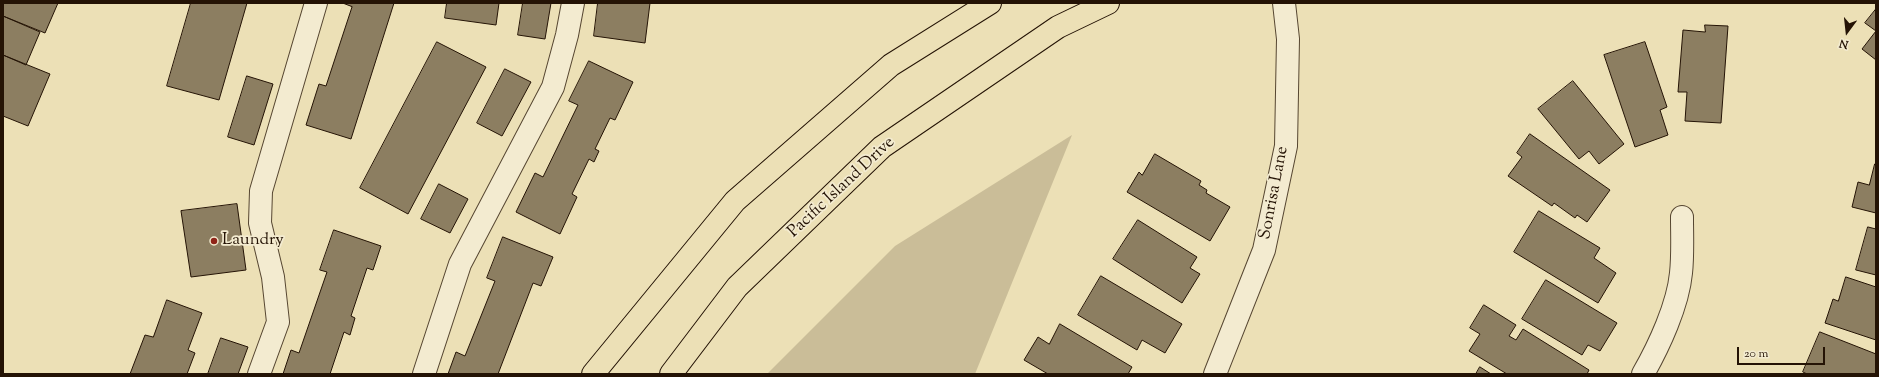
<!DOCTYPE html>
<style>
body{margin:0}
#map{position:relative;width:1879px;height:377px;overflow:hidden;background:#ece0b6;font-family:"Sorts Mill Goudy",serif}
canvas{display:block}
.frame{position:absolute;inset:0;border:4px solid #241305;pointer-events:none}
.north{position:absolute;left:1827px;top:12px;width:40px;height:40px;-webkit-text-stroke:3px #f3ebd0;paint-order:stroke;rotate:195deg;font-size:11px;font-weight:700;line-height:16px;text-align:center;color:#241305}
.north::after{content:'';display:block;margin:auto;width:14px;height:18px;background:#241305;clip-path:polygon(50% 0,100% 100%,50% 72%,0 100%)}
.scale{position:absolute;left:1737px;top:347px;width:88px;height:18px;box-sizing:border-box;border:2px solid #241305;border-top:0;padding-left:5px;font-size:12px;line-height:14px;white-space:nowrap;color:#241305;-webkit-text-stroke:3px #f3ebd0;paint-order:stroke}
</style>
<div id="map">
<canvas width="1879" height="377"></canvas>
<div class="frame"></div>
<div class="north">N</div>
<div class="scale">20 m</div>
</div>
<script>
const ctx = document.querySelector('canvas').getContext('2d');
ctx.lineJoin = 'round';
function paint(path, color) { ctx.fillStyle = color; ctx.fill(path, 'evenodd'); }
function strokePath(path, color, width, dash) { ctx.strokeStyle = color; ctx.lineWidth = width; ctx.lineCap = dash ? 'butt' : 'round'; ctx.setLineDash(dash || []); ctx.stroke(path); }
function drawText(font, color, halo, rows, align = 'center') {
  ctx.font = font + ' "Sorts Mill Goudy",serif'; ctx.lineWidth = 3.5; ctx.setLineDash([]); ctx.textBaseline = 'middle'; ctx.strokeStyle = halo; ctx.fillStyle = color; for (const [text, x, y, turn = 0] of rows) {
    ctx.save(); ctx.translate(x, y); ctx.rotate((+turn || 0) * Math.PI / 180); ctx.textAlign = isNaN(turn) ? turn : align; if (halo) ctx.strokeText(text, 0, 0); ctx.fillText(text, 0, 0); ctx.restore();
  }
}
paint(new Path2D(`
 M1072,135l-97,239h-208l128,-128z`), '#cabd98');
const building = new Path2D(`
 M3,3h55l-13,30 -42,-17z
 M191,3h56l-28,97 -52,-14z
 M343,3h51l-43,136 -45,-14 13,-41 7,2 26,-79z
 M447,3h52l-3,22 -51,-7z
 M523,3h28l-6,36 -27,-4z
 M598,3h52l-5,40 -51,-7z
 M1876,9v51l-14,-11 14,-18 -11,-8z
 M3,16l37,16 -14,33 -23,-10z
 M1705,25l23,1 -7,97 -36,-2 2,-29h-9l5,-62 22,2z
 M437,42l49,25 -78,147 -48,-26z
 M1645,42l22,65 -7,3 8,25 -33,12 -31,-92z
 M3,55l47,19 -22,52 -25,-10z
 M589,61l44,21 -18,38 -5,-2 -15,31 4,2 -5,11 -5,-3 -17,35 5,3 -17,37 -44,-22 19,-39 8,4 35,-72 -9,-4z
 M505,69l26,13 -29,54 -25,-13z
 M247,76l26,8 -19,61 -26,-8z
 M1573,81l51,63 -25,20 -10,-13 -10,8 -41,-50z
 M1530,134l80,56 -23,32 -10,-7 -2,3 -21,-15 -2,3 -44,-30 14,-19 -5,-4z
 M1155,154l46,27 -2,4 8,5 -1,3 24,14 -20,34 -83,-49 12,-20 3,3z
 M1875,164h1v49l-24,-6 6,-25 11,3z
 M439,184l29,15 -18,34 -29,-14z
 M237,204l9,66 -55,7 -10,-66z
 M1539,211l61,37 -6,10 22,15 -18,30 -84,-51z
 M1138,220l59,37 -7,11 10,6 -18,29 -69,-44z
 M1868,227l8,2v46l-20,-5z
 M334,230l47,16 -8,24 -6,-2 -16,48 4,2 -5,17 -6,-3 -14,42h-47l8,-24 8,3 28,-81 -7,-2z
 M503,237l50,20 -12,29 -8,-3 -35,91h-50l8,-22 9,4 30,-75 -8,-3z
 M1101,276l81,48 -17,29 -23,-13 -5,10 -59,-35z
 M1846,277l30,10v53l-51,-17 8,-24 5,2z
 M1546,280l71,43 -17,28 -12,-6 -6,10 -60,-36z
 M167,300l35,13 -14,37 7,3 -8,21h-57l15,-39 8,2z
 M1484,305l32,20 -7,11 7,4 7,-11 66,41 -2,4h-80l-38,-23 11,-17 -10,-6z
 M1060,324l72,43 -4,7h-80l-24,-14 14,-23 11,7z
 M1820,332l56,22v20h-69l-4,-2z
 M221,338l27,9 -10,27h-30z
 M1480,367l11,7h-15z`);
paint(building, '#8c7e61');
strokePath(building, '#241305', 1);
const minor = new Path2D(`
 M259,374l19,-52 -5,-45 -13,-54 1,-32 55,-188
 M424,374l36,-110 93,-177 14,-52 6,-32
 M1215,374l49,-124 22,-104 2,-107 -4,-36
 M1643,374c16,-28 35,-69 38,-101 2,-18 1,-37 1,-56`);
const major = new Path2D(`
 M593,374l142,-173 156,-136 99,-62
 M671,374l66,-87 145,-140 176,-120 50,-24`);
strokePath(minor, '#564631', 24);
strokePath(major, '#241305', 24);
strokePath(minor, '#f3ebd0', 22);
strokePath(major, '#ece0b6', 22);
for (const [x, y, r, color] of [
 [214,241,4,"#8f2418"]
]) { const dot = new Path2D(); dot.arc(x, y, r, 0, 2 * Math.PI); ctx.fillStyle = color; ctx.fill(dot); strokePath(dot, '#f3ebd0', 1.5); }
drawText('17px', '#241305', '#f3ebd0', [
 ["Pacific Island Drive",842,188,-43],
 ["Sonrisa Lane",1275,193,-79]
]);
drawText('17px', '#241305', '#f3ebd0', [
 ["Laundry",222,241]
], 'left');
</script>
